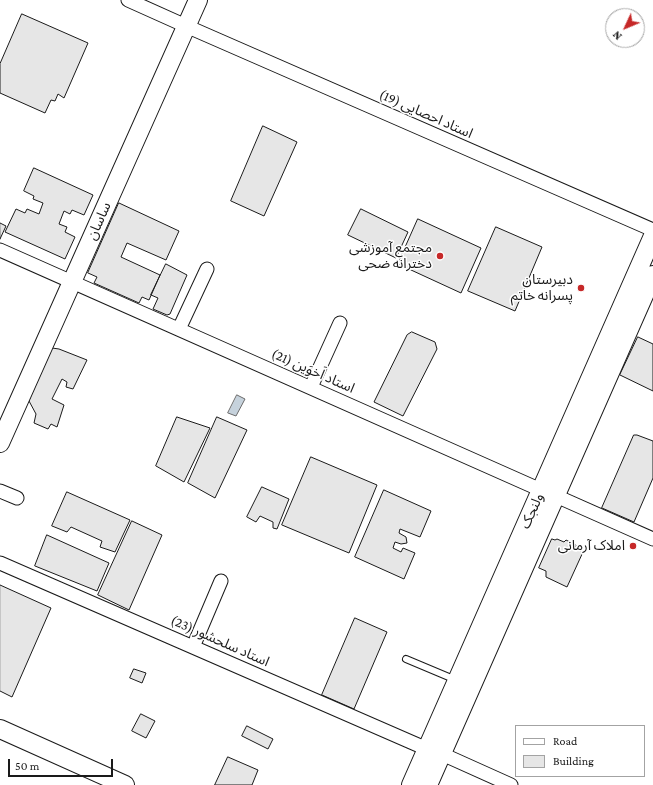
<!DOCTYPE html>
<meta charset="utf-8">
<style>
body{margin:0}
#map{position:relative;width:653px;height:785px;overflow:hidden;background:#fff;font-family:"Crimson Pro",serif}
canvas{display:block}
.legend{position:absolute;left:515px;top:725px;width:130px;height:52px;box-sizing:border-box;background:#fff;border:1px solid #a3a3a3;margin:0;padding:5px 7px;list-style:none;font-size:12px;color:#1a1a1a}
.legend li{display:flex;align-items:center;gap:8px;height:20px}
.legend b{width:20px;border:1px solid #a3a3a3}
.north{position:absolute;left:605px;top:8px;width:40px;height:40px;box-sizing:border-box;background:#fff;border:1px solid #a3a3a3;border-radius:50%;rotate:226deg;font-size:11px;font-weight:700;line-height:16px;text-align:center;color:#1a1a1a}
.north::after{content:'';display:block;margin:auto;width:14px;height:18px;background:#c62828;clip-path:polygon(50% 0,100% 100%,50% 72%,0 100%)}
.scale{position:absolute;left:8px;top:759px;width:105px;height:18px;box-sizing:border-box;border:2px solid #1a1a1a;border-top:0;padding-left:5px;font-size:12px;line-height:14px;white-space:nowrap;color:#1a1a1a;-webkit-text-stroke:3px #fff;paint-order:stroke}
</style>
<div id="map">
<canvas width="653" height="785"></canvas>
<ul class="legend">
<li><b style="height:5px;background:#fff"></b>Road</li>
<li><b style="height:11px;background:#e6e6e6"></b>Building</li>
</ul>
<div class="north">N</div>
<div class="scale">50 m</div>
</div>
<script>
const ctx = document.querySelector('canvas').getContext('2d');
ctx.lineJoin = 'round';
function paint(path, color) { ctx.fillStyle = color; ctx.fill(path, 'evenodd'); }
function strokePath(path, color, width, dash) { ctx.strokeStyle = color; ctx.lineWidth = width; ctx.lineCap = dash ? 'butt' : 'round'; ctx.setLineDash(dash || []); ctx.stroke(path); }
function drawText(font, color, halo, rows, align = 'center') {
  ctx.font = font + ' "Crimson Pro","Noto Sans Arabic",serif'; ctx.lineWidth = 3; ctx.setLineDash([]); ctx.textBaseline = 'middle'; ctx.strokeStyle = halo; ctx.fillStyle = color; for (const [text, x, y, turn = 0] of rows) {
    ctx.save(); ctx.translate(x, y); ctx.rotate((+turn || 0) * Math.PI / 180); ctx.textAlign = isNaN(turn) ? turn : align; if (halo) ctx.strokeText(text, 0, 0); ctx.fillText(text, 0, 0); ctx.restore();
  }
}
const water = new Path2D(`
 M237,395l8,4 -9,17 -8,-3z`);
paint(water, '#c6d2dc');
strokePath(water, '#6a6a6a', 1);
const building = new Path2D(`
 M22,14l66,29 -24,55 -6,-4 -3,7 -4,-1 -6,13 -45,-20v-29z
 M263,126l34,16 -33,74 -33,-15z
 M34,168l59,27 -9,20 -12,-5 -2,4 -6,-3 -5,13 8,3 -2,5 10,5 -10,22 -60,-27 11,-23 9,4 2,-4 12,5 4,-11 -10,-4 1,-3 -10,-5z
 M119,203l60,28 -13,29 -39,-17 -6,14 39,18 -11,25 -7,-3 -3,6 -45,-20 3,-6 -9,-4z
 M361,209l47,23 -12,26 -48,-23z
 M418,219l63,29 -20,45 -63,-29z
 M0,223l6,3 -6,13z
 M496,227l46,20 -27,64 -47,-20z
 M166,264l21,11 -17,39 -3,1 -14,-6 5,-11 -7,-3z
 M412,332l23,10 2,7 -34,67 -29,-14 33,-67z
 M638,337l15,7v47l-33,-16z
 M52,348l7,1 28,11 -14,29 -7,-2 1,-5 -5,-3 -10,20 12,6 -7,22 -6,-3 -3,5 -14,-6 2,-9 -7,-13z
 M177,417l33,11 -26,54 -28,-16z
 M217,417l30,13 -32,68 -27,-15z
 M634,435h3l16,6v37l-19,44 -32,-14z
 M311,457l66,28 -28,68 -67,-28z
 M262,487l27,12 -12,30 -4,-1v-6l-13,-6 -4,6 -9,-5z
 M384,490l47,21 -11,26 -20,-8 -1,4 7,4 1,6 -6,1 -6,-2 -2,6 8,4 2,-4 12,5 -11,26 -49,-22z
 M67,492l63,28 -15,32 -15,-5 2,-6 -31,-14 -4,5 -15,-6z
 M132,521l30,14 -33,75 -31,-15z
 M47,535l62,28 -12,28 -62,-25z
 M552,539l3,1 2,-1 7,3 2,-2 10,5 -1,3 8,4 -16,35 -21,-10v-6l-7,-3z
 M0,585l51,23 -39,89 -12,-6z
 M355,618l32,14 -33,77 -32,-14z
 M134,669l12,4 -4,10 -12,-5z
 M141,714l14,7 -9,17 -14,-7z
 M247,726l26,13 -5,10 -26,-13z
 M228,757l30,13 -6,15h-37z`);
paint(building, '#e6e6e6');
strokePath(building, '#1a1a1a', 1);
const lane = new Path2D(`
 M406,659l50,21`);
const street = new Path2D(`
 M128,0l58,26 467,204
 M0,250l541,240
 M179,329l28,-60
 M311,387l29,-64
 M0,491l17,7
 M556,496l97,43
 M0,563l427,186
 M193,647l28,-66
 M442,754l69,31`);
const secondary = new Path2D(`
 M0,443l198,-443
 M0,729l125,56
 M411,785l242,-549
 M428,785l225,-510`);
strokePath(lane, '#1a1a1a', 8);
strokePath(street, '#1a1a1a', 15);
strokePath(secondary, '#1a1a1a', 20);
strokePath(lane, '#fff', 6);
strokePath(street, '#fff', 13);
strokePath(secondary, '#fff', 18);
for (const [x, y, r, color] of [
 [440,256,4,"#c62828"],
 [581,288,4,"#c62828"],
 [633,546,4,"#c62828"]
]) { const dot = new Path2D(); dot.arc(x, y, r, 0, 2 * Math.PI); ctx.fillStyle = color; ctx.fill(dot); strokePath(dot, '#fff', 1.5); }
drawText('14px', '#1a1a1a', '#fff', [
 ["استاد احصایی (19)",426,114,24],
 ["ساسان",99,221,-66],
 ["استاد اَخوَين (21)",313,371,24],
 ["ولنجک",532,511,-66],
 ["استاد سلحشور (23)",220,641,24]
]);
drawText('14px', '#1a1a1a', '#fff', [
 ["مجتمع آموزشی",432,248],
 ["دخترانه ضحی",432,264],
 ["دبیرستان",573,280],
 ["پسرانه خاتم",573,296],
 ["املاک آرمانی",625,546]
], 'right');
</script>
